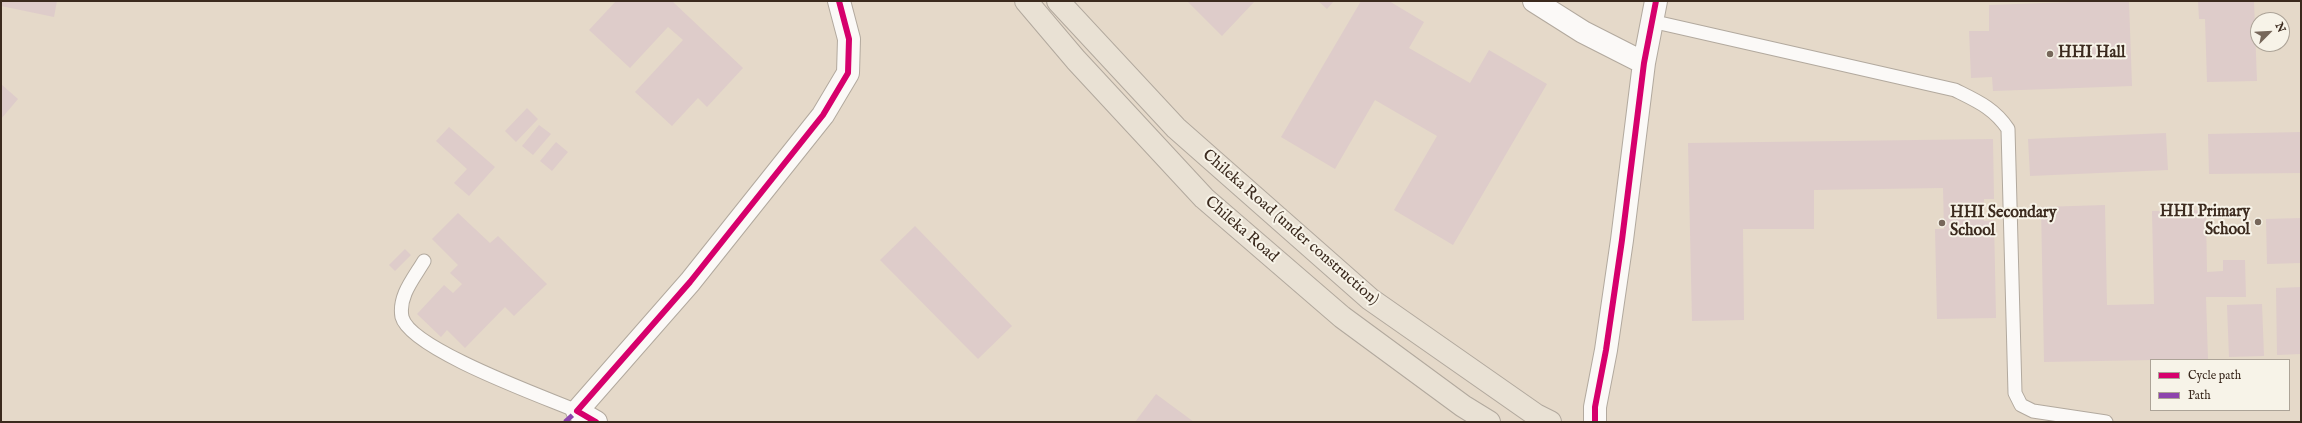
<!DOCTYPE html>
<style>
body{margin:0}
#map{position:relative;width:2302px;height:423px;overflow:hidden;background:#e5d9c9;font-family:"IM FELL English",serif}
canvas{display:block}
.frame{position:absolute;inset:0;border:2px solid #3b2a1e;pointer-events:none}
.legend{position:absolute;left:2150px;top:359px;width:140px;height:52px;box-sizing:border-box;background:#f7f3e8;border:1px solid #aca397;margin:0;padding:5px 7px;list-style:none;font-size:12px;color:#3b2a1e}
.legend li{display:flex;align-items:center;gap:8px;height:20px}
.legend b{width:20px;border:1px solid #aca397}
.north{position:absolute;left:2250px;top:12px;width:40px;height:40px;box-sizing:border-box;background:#f7f3e8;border:1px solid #aca397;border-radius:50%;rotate:66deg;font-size:11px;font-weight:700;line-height:16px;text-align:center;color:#3b2a1e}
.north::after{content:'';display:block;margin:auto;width:14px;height:18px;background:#76675a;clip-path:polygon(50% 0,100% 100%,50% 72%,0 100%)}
</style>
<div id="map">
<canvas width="2302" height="423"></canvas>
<div class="frame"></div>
<ul class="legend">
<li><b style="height:5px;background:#d6006c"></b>Cycle path</li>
<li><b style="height:5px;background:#8e44ad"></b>Path</li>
</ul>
<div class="north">N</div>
</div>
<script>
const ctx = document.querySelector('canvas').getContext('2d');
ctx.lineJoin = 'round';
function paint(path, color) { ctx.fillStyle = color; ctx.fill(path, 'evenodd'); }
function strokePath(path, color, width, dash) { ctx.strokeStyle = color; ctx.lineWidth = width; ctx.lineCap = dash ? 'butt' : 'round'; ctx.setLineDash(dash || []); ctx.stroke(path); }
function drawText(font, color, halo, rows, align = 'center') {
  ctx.font = font + ' "IM FELL English",serif'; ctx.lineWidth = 4; ctx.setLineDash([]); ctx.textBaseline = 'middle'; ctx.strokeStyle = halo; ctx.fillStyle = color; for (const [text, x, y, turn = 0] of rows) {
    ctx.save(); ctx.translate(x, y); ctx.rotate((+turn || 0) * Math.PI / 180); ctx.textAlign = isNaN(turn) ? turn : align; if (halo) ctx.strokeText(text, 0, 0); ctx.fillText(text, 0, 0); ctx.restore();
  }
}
paint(new Path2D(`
 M1,1h56l-3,16 -53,-11z
 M616,1h56l71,67 -36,39 -9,-9 -26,28 -37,-34 48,-52 -15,-13 -38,41 -41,-38z
 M1187,1h68l-33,35z
 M1318,1h16l-7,8z
 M1361,1h28l35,21 -15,26 61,35 19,-33 58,34 -94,161 -59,-35 43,-74 -62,-36 -40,69 -54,-32z
 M2099,1h30l3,85 -139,5 -1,-14 -21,1 -2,-47h20v-26z
 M2198,1h56l3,80 -50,1 -2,-63h-6z
 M1,84l17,15 -17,20z
 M527,108l11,11 -22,23 -11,-11z
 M539,125l12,9 -18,21 -11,-9z
 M449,127l46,40 -26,29 -15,-13 13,-14 -31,-28z
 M2301,132v41l-92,1 -1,-40z
 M2166,133l2,37 -138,6 -2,-37z
 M1993,139l1,60h-10v22l10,-1 2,98 -59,1 -2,-90h9l-1,-41 -129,2v39h-71l1,91 -52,1 -4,-178z
 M556,142l12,10 -16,19 -12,-10z
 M2105,205l2,100 47,-1 -2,-93 54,-1 1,62 16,-1v-11h22l1,37h-40l2,62 -164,3 -3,-155z
 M458,213l32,30 8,-7 49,48 -33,32 -9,-9 -40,41 -18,-18 -6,7 -24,-23 27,-29 9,8 9,-9 -12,-11 8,-8 -26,-26z
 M2301,218v45l-34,1 -1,-45z
 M915,226l97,100 -34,33 -98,-99z
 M405,249l6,6 -16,16 -6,-6z
 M2301,287v67l-24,1 -1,-67z
 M2262,304l2,52 -35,1 -2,-52z
 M1156,394l38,28h-59z`), '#deccca');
const service = new Path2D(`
 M1651,21l304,69c22,11 39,18 53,39l7,264 6,12 12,6 73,11
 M424,261c-10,17 -26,35 -22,56 8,32 142,80 175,94`);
const minor = new Path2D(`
 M1534,1l49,31 61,31
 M596,422l-19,-11 113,-129 133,-167 25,-42 1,-34 -10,-38
 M1595,422v-15l11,-57 16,-110 22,-177 12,-62`);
const trunk = new Path2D(`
 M1026,1l50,59 128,138 138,119 121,89 26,16
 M1058,1l118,127 194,171 166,116 14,7`);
strokePath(service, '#b2a99e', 15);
strokePath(minor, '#b2a99e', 24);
strokePath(trunk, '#b2a99e', 24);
strokePath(service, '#fbf9f7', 13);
strokePath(minor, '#fbf9f7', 22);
strokePath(trunk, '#e9e1d4', 22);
strokePath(new Path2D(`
 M565,422l12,-11`), '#8e44ad', 5, [10, 5]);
strokePath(new Path2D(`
 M596,422l-19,-11 113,-129 133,-167 25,-42 1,-34 -10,-38
 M1595,422v-15l11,-57 16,-110 22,-177 12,-62`), '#d6006c', 6);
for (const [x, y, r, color] of [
 [2050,54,4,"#76675a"],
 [2258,222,4,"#76675a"],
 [1942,223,4,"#76675a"]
]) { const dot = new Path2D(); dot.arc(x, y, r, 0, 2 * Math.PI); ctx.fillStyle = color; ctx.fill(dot); strokePath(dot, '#f7f3e8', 1.5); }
drawText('bold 16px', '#3b2a1e', '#f7f3e8', [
 ["HHI Hall",2058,54],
 ["HHI Primary",2250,213,"right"],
 ["School",2250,231,"right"],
 ["HHI Secondary",1950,214],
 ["School",1950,232]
], 'left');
drawText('16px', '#3b2a1e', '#f7f3e8', [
 ["Chileka Road (under construction)",1290,228,41],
 ["Chileka Road",1241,230,41]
]);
</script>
